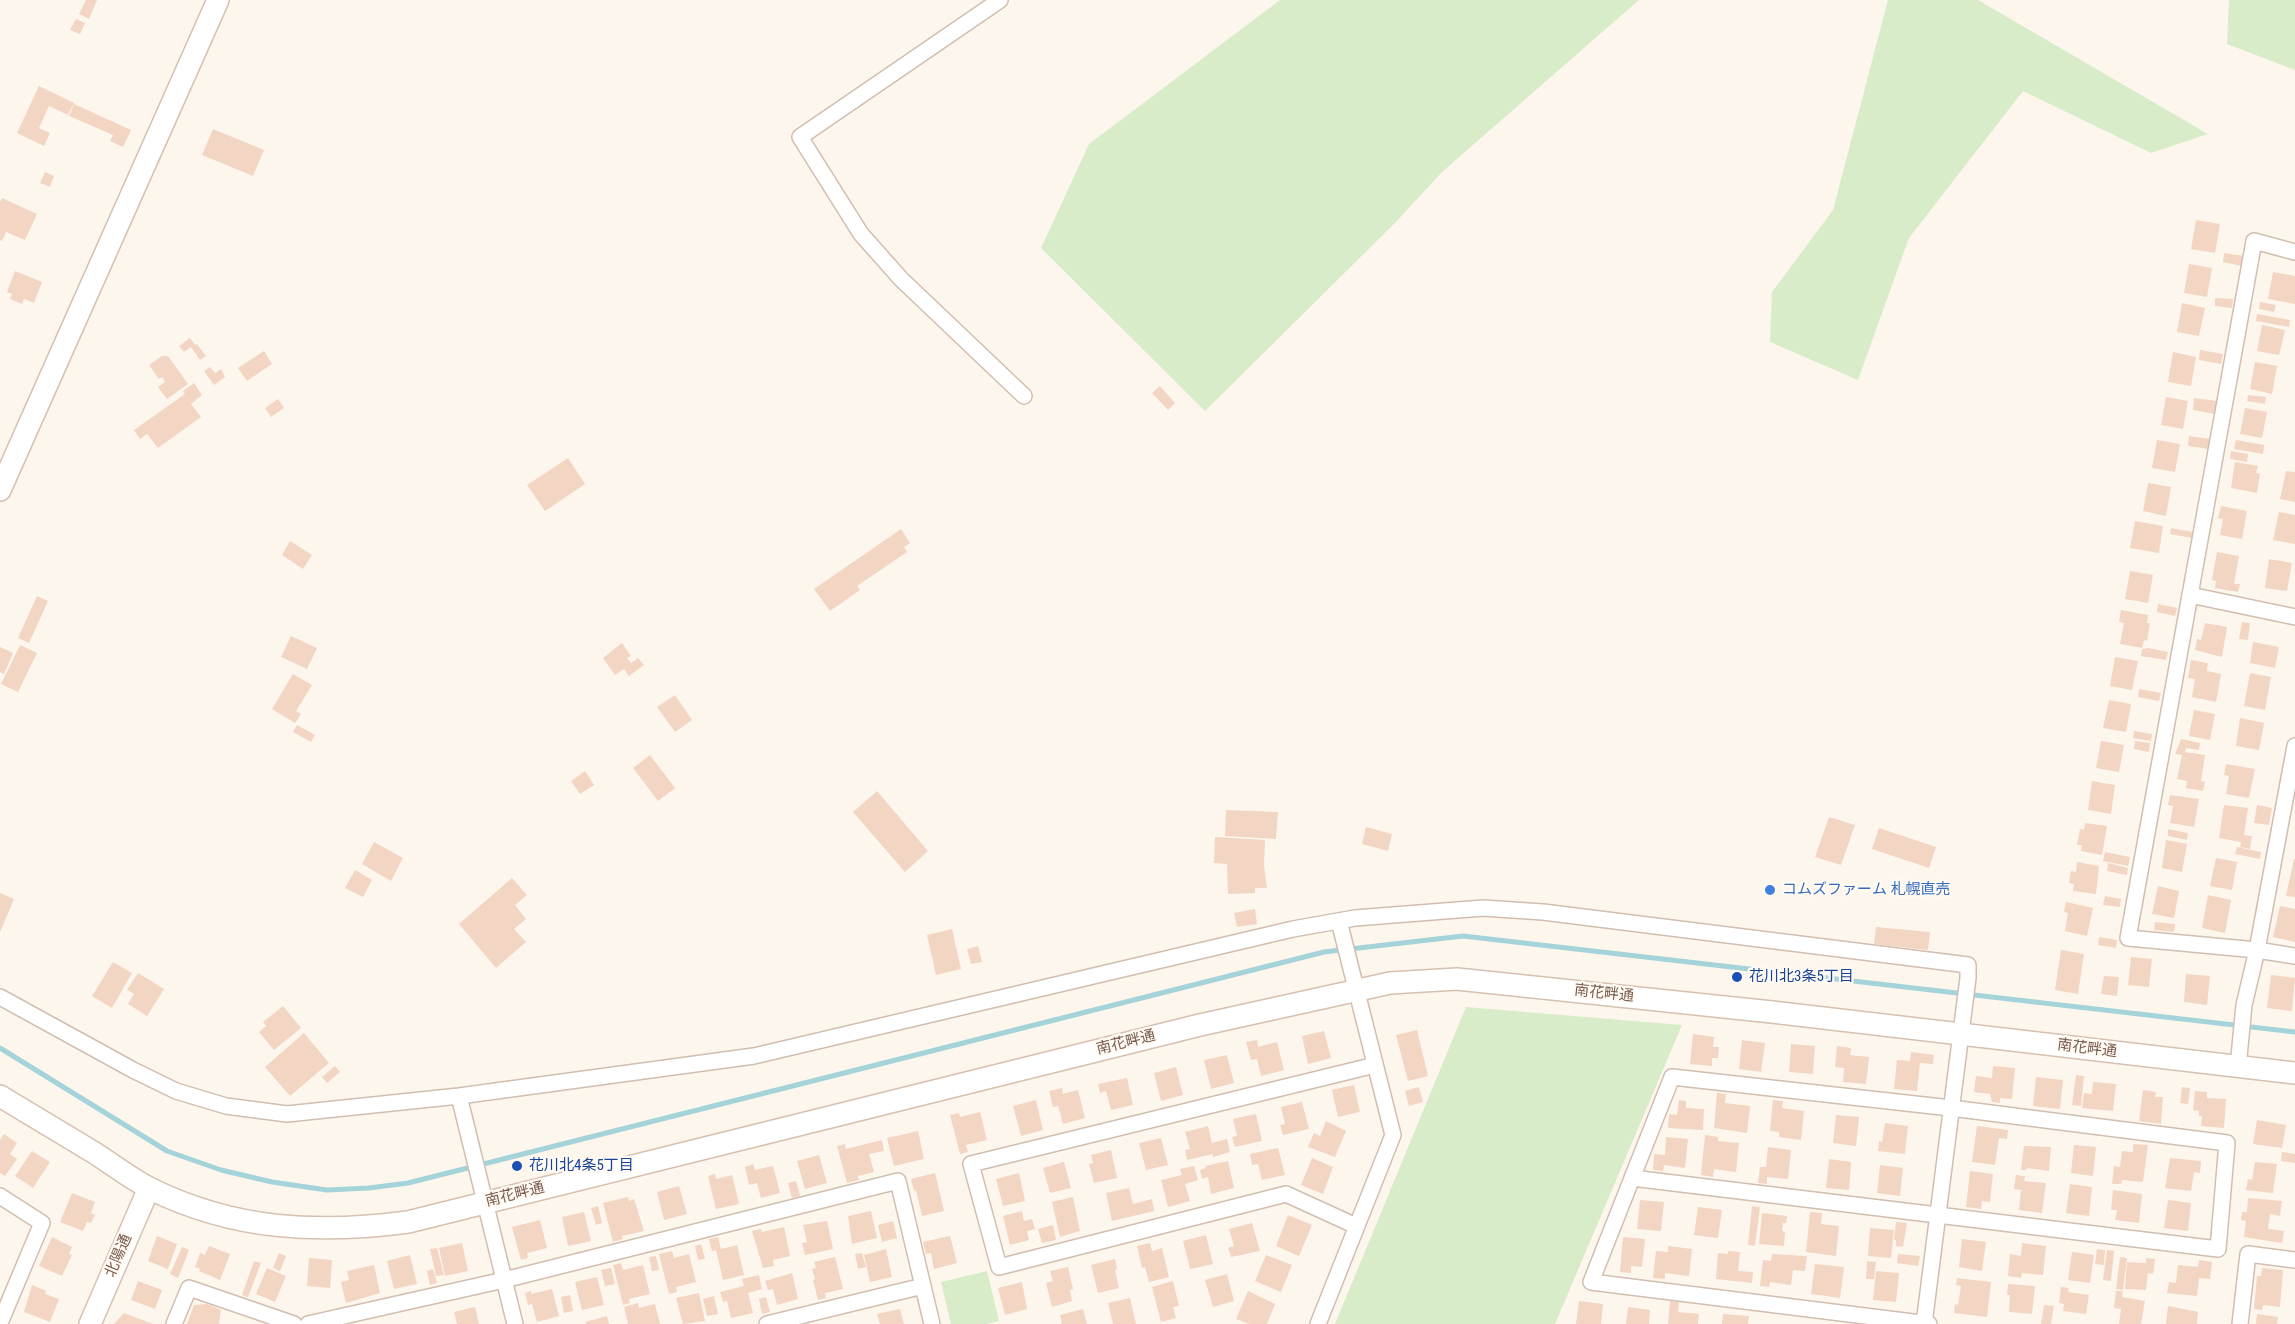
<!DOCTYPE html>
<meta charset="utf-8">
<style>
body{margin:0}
canvas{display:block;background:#fdf6ec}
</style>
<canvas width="2295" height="1324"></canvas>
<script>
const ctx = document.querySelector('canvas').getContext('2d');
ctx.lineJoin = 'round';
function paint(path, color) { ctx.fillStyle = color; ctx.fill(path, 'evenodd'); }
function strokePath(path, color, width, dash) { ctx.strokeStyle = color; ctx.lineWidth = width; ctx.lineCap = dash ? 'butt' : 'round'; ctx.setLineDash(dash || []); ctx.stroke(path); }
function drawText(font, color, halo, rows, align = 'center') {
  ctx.font = font + ' "Roboto Condensed","Noto Sans JP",sans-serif'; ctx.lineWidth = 4.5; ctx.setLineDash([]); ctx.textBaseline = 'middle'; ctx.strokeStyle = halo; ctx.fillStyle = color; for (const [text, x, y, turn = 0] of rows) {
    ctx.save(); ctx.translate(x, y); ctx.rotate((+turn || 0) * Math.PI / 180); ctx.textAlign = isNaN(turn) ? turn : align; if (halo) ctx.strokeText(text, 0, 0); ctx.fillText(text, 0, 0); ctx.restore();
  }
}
paint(new Path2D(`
 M1280,0h359l-197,172 -47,51 -190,188 -164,-163 48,-104z
 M1888,0h90l230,134 -57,19 -128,-62 -114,147 -51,142 -88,-38 2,-50 61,-82z
 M2229,0h66v70l-68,-26z
 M1466,1007l216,18 -127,299h-220z
 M987,1271l12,50 -12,3h-36l-10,-42z`), '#d8ecc9');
strokePath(new Path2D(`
 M0,1048l167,103 54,19 51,12 55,8 42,-2 39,-5 916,-231 139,-16 832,96`), '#a5d3da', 5);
paint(new Path2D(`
 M86,0h11l-8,19 -10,-5z
 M76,19l9,4 -5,11 -10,-4z
 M39,86l35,17 -6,12 -19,-9 -10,22 11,5 -6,13 -27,-13z
 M74,104l57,26 -8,17 -13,-6 3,-6 -44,-19z
 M213,129l51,21 -11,26 -51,-21z
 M45,172l9,4 -4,11 -10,-4z
 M2,198l35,16 -12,26 -19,-8 -4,9 -2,-1v-38z
 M2196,220l24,4 -5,29 -24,-4z
 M2224,253l20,3 -2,10 -19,-4z
 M2189,264l23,4 -5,29 -23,-4z
 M15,271l27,11 -8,21 -10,-4 -2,5 -12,-5 2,-5 -5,-2z
 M2273,272l22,4v28l-27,-5z
 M2215,298l18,1 -1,9 -17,-2z
 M2260,302l16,3 -2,7 -15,-3z
 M2182,303l23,5 -6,28 -22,-4z
 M2257,314l33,6 -1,7 -33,-6z
 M2262,325l23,5 -6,25 -22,-4z
 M190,338l5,7 2,-1 9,12 -6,4 -9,-13 -7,5 -5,-6z
 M2200,350l23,4 -2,10 -22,-4z
 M264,351l8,13 -25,17 -9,-13z
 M2173,352l23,5 -5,29 -23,-4z
 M162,356h6l20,28 -21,15 -9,-12 7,-5 -3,-5 -3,2 -10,-14z
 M2255,362l22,4 -5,28 -22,-5z
 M210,367l5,6 6,-4 4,8 -11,8 -10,-14z
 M194,383l8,12 -11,9 10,13 -43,31 -11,-14 -7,5 -6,-9 51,-36 -2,-3z
 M1160,386l15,17 -7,7 -16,-17z
 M2248,395l18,2 -1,7 -18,-3z
 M2166,397l22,4 -5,28 -22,-4z
 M2194,398l23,3 -2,13 -22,-4z
 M278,399l6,9 -13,9 -6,-9z
 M2245,408l22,4 -5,26 -22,-4z
 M2189,436l21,3 -2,10 -20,-3z
 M2157,440l23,4 -5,28 -23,-4z
 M2236,440l28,5 -1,9 -29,-5z
 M2231,451l17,3 -1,8 -17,-3z
 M568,458l17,26 -40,27 -18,-26z
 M2235,462l23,4 -2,7 4,1 -3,19 -26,-5z
 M2286,471l9,1v30l-15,-3z
 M2148,483l23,4 -5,29 -23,-5z
 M2221,506l26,5 -5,28 -22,-4 3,-16 -5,-1z
 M2279,512l16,3v29l-22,-4z
 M2135,521l28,5 -4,27 -29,-5z
 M2171,528l22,4 -1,6 -22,-4z
 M901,529l9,14 -6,4 3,5 -50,34 3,4 -30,21 -16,-22z
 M290,541l22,14 -9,14 -21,-14z
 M2217,552l22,4 -5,28h6l-2,8 -23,-4 1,-7 -4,-1z
 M2269,559l23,4 -5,28 -22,-3z
 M2130,571l23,4 -5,28 -23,-4z
 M37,596l11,5 -19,42 -11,-5z
 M2158,604l19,4 -2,8 -18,-4z
 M2121,610l27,5 -1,8h3l-3,18 -3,-1 -2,8 -22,-4 4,-21 -5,-1z
 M2242,622l8,1 -2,17 -9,-1z
 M2205,623l22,4 -5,30 -27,-7 2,-11 4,1z
 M291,636l26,12 -10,21 -26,-12z
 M2253,642l26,5 -4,21 -25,-5z
 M622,643l9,13 -4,2 4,5 7,-5 6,7 -15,11 -5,-7 -9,6 -12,-17z
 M20,645l17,8 -19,39 -17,-8z
 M0,647l13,6 -9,21 -4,-2z
 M2148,648l20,4 -2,8 -25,-4 1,-7z
 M2115,657l23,4 -6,29 -22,-4z
 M2191,660l17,3 -1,8 14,3 -5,28 -24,-5 3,-18 -7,-1z
 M2250,673l21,4 -6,33 -21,-4z
 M293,674l19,11 -16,26 5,3 -6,9 -23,-14z
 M2139,689l22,4 -2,8 -21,-4z
 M675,695l17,25 -17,12 -18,-25z
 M2109,700l22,4 -5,28 -23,-4z
 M2194,710l21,4 -5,26 -21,-4z
 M2240,718l24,5 -5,27 -23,-4z
 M297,725l18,10 -4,7 -18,-10z
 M2134,731l18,3 -1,7 -18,-3z
 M2181,739l19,4 -1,7 -13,-2 -1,4 20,3 -4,26 4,1 -2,9 -17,-3 1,-7 -10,-2 5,-24 -7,-1z
 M2101,741l23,4 -5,27 -23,-4z
 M2135,741l15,2 -1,9 -15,-3z
 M650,755l25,33 -17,13 -25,-33z
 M2226,764l29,5 -6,29 -23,-4 3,-18 -5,-1z
 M585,771l9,14 -14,9 -9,-13z
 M2092,781l23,4 -4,29 -23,-4z
 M877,791l51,60 -23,21 -52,-60z
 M2170,795l29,4 -5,28 -24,-4 3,-17 -5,-1z
 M2224,805l24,3 -4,27 8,1 -2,13 -10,-2 1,-5 -22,-4z
 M2257,805l15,3 -3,17 -15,-2z
 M1226,810l52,2 -2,27 -51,-3z
 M1829,817l26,8 -14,40 -26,-8z
 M2085,823l22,3 -5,29 -21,-4 1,-6h-5l3,-16 4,1z
 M1366,827l26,7 -4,17 -26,-7z
 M1879,828l57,19 -7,21 -57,-19z
 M2168,829l20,4 -1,7 -19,-4z
 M1215,837l50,3 -1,26 3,22h-12v5l-27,1 -1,-30 -13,-1z
 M2166,840l21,4 -5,28 -20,-4z
 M374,842l29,16 -12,23 -29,-17z
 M2237,847l24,5 -1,7 -25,-5z
 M2105,852l25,5 -2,9 -25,-5z
 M2216,858l21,4 -5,28 -22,-4z
 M2294,859h1v38l-9,-1z
 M2077,862l22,4 -3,28 -23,-3 1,-7 -5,-1 2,-12 5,1z
 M2108,863l20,5 -1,7 -20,-4z
 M355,870l17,10 -9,17 -18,-9z
 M512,878l15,17 -12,10 11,14 -12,10 12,13 -30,26 -37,-44z
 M2158,886l21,5 -5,27 -22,-4z
 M0,893l14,6 -14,33z
 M2208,895l23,5 -6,33 -23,-5z
 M2105,896l16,3 -1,8 -17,-2z
 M2066,902l27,6 -6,28 -22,-5 3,-18 -4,-1z
 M2280,906l15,3v33l-22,-5z
 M1255,909l2,15 -20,3 -3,-14z
 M2155,922l20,2 -1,8 -20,-2z
 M1876,927l54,5 -2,18 -54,-6z
 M952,929l9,40 -25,6 -9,-40z
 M2099,937l18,3 -1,8 -18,-3z
 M978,946l4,16 -11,2 -4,-15z
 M2061,950l23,4 -6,40 -23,-4z
 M2131,957l21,2 -3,28 -21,-2z
 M113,962l19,11 -20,35 -20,-12z
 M138,973l26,16 -17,27 -19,-12 6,-10 -7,-4z
 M2186,974l24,2 -3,29 -23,-3z
 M2271,975l24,3 -3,33 -25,-3z
 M2104,976l15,1 -2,19 -16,-2z
 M283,1006l18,22 -27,22 -15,-18 7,-6 -3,-4z
 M1417,1030l11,46 -20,5 -12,-46z
 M1324,1031l7,27 -23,6 -6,-28z
 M304,1033l25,30 -39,33 -25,-29z
 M1693,1034l21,3 -1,10h6l-1,11h-6v8l-22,-2z
 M1257,1040l1,7 19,-5 7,28 -23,6 -4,-17 -6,1 -5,-18z
 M1742,1040l23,3 -4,29 -22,-3z
 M1791,1044l24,2 -2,28 -24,-2z
 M1837,1046l14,2 -1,7 19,2 -3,27 -23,-2 1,-14 -9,-1z
 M1911,1052l23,3 -1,9 -13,-1 -3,28 -23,-2 3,-29 13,1z
 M1227,1055l7,28 -23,6 -7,-29z
 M335,1066l5,6 -13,11 -5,-6z
 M1993,1066l22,2 -3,31 -12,-1v5l-8,-1 -2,-8 -16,-2 2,-16 16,2z
 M1176,1067l7,28 -22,6 -7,-28z
 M2076,1075l8,1 -3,30 -9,-1z
 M2036,1077l27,3 -3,29 -27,-3z
 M1127,1078l6,27 -22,5 -5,-19 -6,2 -2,-9z
 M2093,1082l23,2 -3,27 -31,-3 2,-15 8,1z
 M1354,1085l6,27 -22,5 -6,-27z
 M1419,1087l4,15 -14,4 -4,-15z
 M2182,1087l8,1 -2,16 -8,-1z
 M1062,1088l1,6 15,-4 7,28 -22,6 -5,-18 -5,1 -4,-16z
 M2143,1090l13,2 -1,5h8l-2,27 -22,-3z
 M2195,1091l12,1v6l19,1 -2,29 -23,-2 1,-10h-3v-5l-6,-1z
 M1717,1093l9,1 -1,9 25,3 -3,27 -33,-5z
 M1036,1100l7,30 -22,6 -8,-30z
 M1679,1100l7,1v7l18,1 -1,21 -35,-2 1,-14 8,1z
 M1773,1100l10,1 -1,7 22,3 -3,29 -22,-3v-5l-9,-1z
 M1302,1102l7,27 -26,6 -3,-10 5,-1 -4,-17z
 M980,1112l7,28 -21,5 2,7 -8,2 -10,-39 9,-2 1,4z
 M1256,1114l6,27 -27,6 -3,-10 5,-1 -4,-17z
 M1836,1115l23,2 -3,29 -23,-3z
 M2257,1120l29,5 -4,23 -29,-4z
 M1326,1121l20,10 -11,26 -27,-10 6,-14 6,3z
 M1885,1123l23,3 -3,28 -27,-3 1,-10 3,1z
 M1208,1126l4,17 15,-4 3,13 -17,5v-3l-26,6 -2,-10 5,-1 -5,-17z
 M1977,1126l31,4 -1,9 -8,-1 -4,27 -23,-3z
 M918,1131l6,28 -30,7 -7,-28z
 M4,1134l13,9 -7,11 7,5 -12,17 -5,-3v-33z
 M1705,1135l13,2v4l21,2 -3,29 -22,-3 -1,8 -12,-2z
 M1666,1137l22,2 -3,29 -21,-3 -1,6 -10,-1 1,-16 11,1z
 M1161,1138l7,27 -22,5 -7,-27z
 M882,1140l2,11 -15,3 5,18 -16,4 1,4 -12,3 -10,-37 8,-2 1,5z
 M2133,1144l15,1 -5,37 -21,-2 -1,4h-9l2,-18 6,1 2,-16 11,1z
 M2074,1145l22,2 -3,29 -22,-3z
 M2024,1146l27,1 -2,24 -22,-3 -1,2h-5z
 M1768,1147l23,3 -3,29 -21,-2v7l-9,-1 2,-16h6z
 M1278,1148l7,27 -23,5 -4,-16 -6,1 -2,-11z
 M1111,1150l6,28 -23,5 -5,-19 4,-1 -2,-8z
 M32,1151l18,11 -17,26 -18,-12z
 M2282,1152l13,2v9l-14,-2z
 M819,1155l8,28 -22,6 -8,-28z
 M1312,1158l21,9 -10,27 -22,-9z
 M2170,1158l31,3 -1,12 -6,-1 -3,19 -26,-3z
 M1829,1159l22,3 -2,28 -23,-2z
 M1228,1161l6,27 -23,6 -3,-17 -6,2 -2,-9 6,-2 -1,-2z
 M1064,1162l7,26 -21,5 -7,-25z
 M2255,1162l22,2 -4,29 -27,-3 2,-11 4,1z
 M753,1164l2,6 18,-4 7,27 -19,5 -4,-15 -8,2 -4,-18z
 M1880,1165l23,3 -3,28 -23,-3z
 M1194,1166l4,14 -13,4 5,17 -22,6 -7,-27 21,-5 -2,-6z
 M1970,1171l23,3 -3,28 -8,-1 -1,8 -15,-2z
 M935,1173l9,38 -22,5 -6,-26 -2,1 -3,-12z
 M1019,1173l6,28 -22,5 -7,-27z
 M715,1174l1,5 16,-4 7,29 -23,5 -8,-33z
 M2016,1175l9,1 -1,5 22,2 -4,30 -23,-3 2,-20 -7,-1z
 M796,1181l4,15 -8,2 -4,-15z
 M2070,1184l22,3 -3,29 -23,-3z
 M679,1186l8,28 -23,6 -7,-28z
 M1129,1188l4,16 19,-5 2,12 -42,10 -6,-28z
 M2113,1190l29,4 -3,29 -24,-3 2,-10h-6z
 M72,1193l23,9 -4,11 4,2 -4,8 -4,-1 -4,9 -23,-9z
 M628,1197l1,4 5,-2 10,32 -22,5 1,3 -10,3 -10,-39z
 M1073,1197l7,34 -20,6 -8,-35z
 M2248,1198l34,3 -2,15 -10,-2 -2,15 16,2 -2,12 -38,-6 2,-16 -5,-1 1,-8h5z
 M1640,1200l24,2 -3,29 -24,-2z
 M2168,1200l23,3 -3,28 -24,-3z
 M598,1206l4,17 -6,2 -5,-17z
 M1752,1206l8,1 -5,39 -7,-1z
 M1698,1207l24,3 -4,28 -24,-3z
 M871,1211l6,27 -25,6 -4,-28z
 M1022,1211l2,10 8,-2 3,10 -8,2 2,9 -19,5 -7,-29z
 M584,1212l7,29 -23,5 -6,-29z
 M1810,1212l12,1 -1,11 18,2 -3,30 -30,-4z
 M1762,1213l25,3 -1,7h-3l-1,8 3,1 -1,14 -25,-2z
 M1288,1215l24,10 -13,31 -23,-10z
 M540,1220l7,28 -20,5 1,5 -7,2 -9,-33z
 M827,1221l6,28 -28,6 -3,-12 5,-1 -4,-17z
 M893,1221l4,17 -15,4 -4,-17z
 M1896,1222l11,1 -4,24 -7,-1v-6h-2z
 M1252,1223l8,28 -29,6 -3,-9 6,-2 -5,-17z
 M1053,1225l3,15 -14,3 -4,-14z
 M784,1227l6,29 -17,4 1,6 -11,2 -11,-37 9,-2 1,3z
 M1870,1228l24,2 -3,28 -23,-2z
 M1206,1235l7,29 -23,5 -7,-28z
 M157,1236l20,8 -9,25 -20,-8z
 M950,1236l7,27 -23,6 -3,-16 -5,1 -3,-12z
 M52,1237l20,10 -3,7 3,1 -10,21 -23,-10z
 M718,1237l3,12 16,-4 7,30 -21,5 -7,-30 -4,1 -3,-12z
 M1623,1237l22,2 -3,28 -11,-1v7l-11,-1z
 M1962,1239l24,3 -4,29 -23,-4z
 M462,1243l6,28 -23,5 -6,-28z
 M1150,1243l2,8 10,-3 7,29 -20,5 -4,-15 -3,1 -5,-22z
 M2022,1243l24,3 -3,29 -21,-2 -1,5 -13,-2 2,-22 11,2z
 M701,1244l4,15 -7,1 -3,-14z
 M209,1246l21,8 -10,26 -21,-9 1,-2 -5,-2 5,-14 5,2z
 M1668,1246l24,3 -3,27 -24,-3v6l-12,-1 3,-27 12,1z
 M182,1247l7,3 -11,28 -8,-4z
 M437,1248l7,27 -8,1 -6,-27z
 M886,1249l6,28 -22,5 -6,-27z
 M2097,1249l8,1 -1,15 -9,-1z
 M2107,1250l7,1 -3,30 -8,-1z
 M672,1251l2,7 15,-4 7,28 -20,5 1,5 -8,2 -10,-40z
 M1728,1251l12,1 -2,19 15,1 -1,11 -36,-4 2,-26 10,1z
 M2072,1252l22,3 -4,28 -22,-3z
 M279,1253l7,3 -6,15 -7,-3z
 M862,1253l4,14 -8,2 -3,-15z
 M1772,1254l35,2 -2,15 -12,-1 -2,15 -21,-3 -1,5 -9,-1 3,-26 8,1z
 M1898,1254l22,2 -2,10 -21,-3z
 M410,1255l7,29 -23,5 -7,-28z
 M1266,1255l26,10 -11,27 -26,-11z
 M656,1256l3,14 -7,1 -3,-14z
 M835,1257l8,32 -18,4 1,5 -8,2 -5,-20 2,-1 -3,-10 4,-1 -2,-6z
 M2120,1257l7,1 -4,32 -7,-1z
 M309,1258l23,2 -2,28 -23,-2z
 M2146,1258l9,1 -2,15 -5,-1 -2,17 -21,-1 2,-27 19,1z
 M1115,1259l2,10 -2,1 4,18 -21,5 -7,-28z
 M2199,1260l13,2 -2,17 -11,-1 -2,18 -30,-3 2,-11 7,1 2,-18 20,2z
 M254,1261l7,2 -13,34 -6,-2z
 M1867,1261l9,1 -2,17h-8z
 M621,1263l2,7 20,-5 7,29 -21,5 1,4 -7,2 -10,-40z
 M1815,1264l29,3 -4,31 -29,-4z
 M374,1265l6,28 -34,10 -5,-21 8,-2 -2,-9z
 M1068,1267l5,22 -3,1 2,11 -20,6 -6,-24 7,-2 -3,-10z
 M267,1268l19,8 -11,26 -19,-8z
 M611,1268l4,16 -10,2 -4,-16z
 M2262,1268l21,2 -3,37 -17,-2 -1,5 -8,-1 3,-33h4z
 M433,1269l4,14 -7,2 -3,-14z
 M1876,1271l23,2 -3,29 -23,-2z
 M792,1273l6,26 -21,6 -4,-16 -5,1 -3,-9z
 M1227,1274l7,27 -21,6 -8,-27z
 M759,1275l3,14 -14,4 5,20 -22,5 -4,-17 -4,1 -3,-10 24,-6 -2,-7z
 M597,1277l7,28 -22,5 -7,-28z
 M1957,1278l34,4 -4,35 -33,-4 1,-9 3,1 3,-19 -5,-1z
 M138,1281l24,9 -7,19 -24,-9z
 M1173,1281l6,25 -6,1 3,11 -15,4 -9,-35z
 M1022,1282l5,27 -22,6 -7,-27z
 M2008,1284l27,2 -3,28 -23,-2 1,-17h-3z
 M32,1285l14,6 -1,3 14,5 -9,23 -26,-10z
 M2061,1287l8,1 -1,4 21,3 -3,19 -23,-3 1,-7 -5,-1z
 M552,1289l7,27 -22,6 -5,-18 -4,1 -3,-12 6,-2v3z
 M1248,1291l27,13 -8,20h-18l-13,-5z
 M2116,1291h7l-1,6 23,4 -4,23h-22l2,-15 -7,-1z
 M699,1293l6,28 -22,3 -7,-26z
 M570,1295l3,16 -9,2 -3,-16z
 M714,1296l4,18 -11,2 -4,-17z
 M766,1297l4,15 -8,2 -3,-15z
 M1130,1298l6,26h-23l-5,-21z
 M1579,1301l24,3 -2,20h-25z
 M1670,1301l9,1 -1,10 21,2 -1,10h-30z
 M638,1303l1,5 16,-4 5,20h-32l-4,-17z
 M207,1304l14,6 -2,14h-32l7,-19z
 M2044,1305l10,1 -3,18h-10z
 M2168,1306l30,6 -1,12h-31z
 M475,1307l4,17h-22l-3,-12z
 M1628,1307l22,3 -1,14h-23z
 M900,1309l4,15h-24l-3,-10z
 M1083,1309l4,15h-25l-2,-9z
 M124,1313l29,11h-39z
 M1723,1314l26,2 -1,8h-26z
 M2257,1314l21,3 -1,7h-21z
 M607,1316l2,8h-23l-1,-2z`), '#f3d5c3');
const street = new Path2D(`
 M1000,0l-200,137 61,97 40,45 123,117
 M2295,252l-41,-11 -126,697 129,12 38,6
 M2190,595l105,22
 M0,997l133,73 43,21 50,15 61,8 172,-18 295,-40 539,-127 62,-11 128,-10 60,4 425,53v13l-44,346
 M2238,1067l6,-62 13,-55 38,-204
 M459,1096l56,228
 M1632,1178l586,71 9,-106 -276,-35 -279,-31 -81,205 338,42
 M0,1196l42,27 -42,100
 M1356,1226l-70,-32 -287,73 -28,-103 404,-99
 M174,1324l15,-36 105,36
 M308,1324l196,-44 394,-99 34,143
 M767,1324l156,-38
 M1318,1324l75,-189 -54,-214
 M2240,1324l8,-70 47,6`);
const secondary = new Path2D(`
 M0,490l218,-490
 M0,1096c31,19 62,37 93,56 19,12 38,27 58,37 83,41 167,45 257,33l792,-197 190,-42 67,-4 315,33 523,61
 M90,1324l59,-136`);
strokePath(street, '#d1beb0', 18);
strokePath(secondary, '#d6c0b0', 24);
strokePath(street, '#fff', 15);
strokePath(secondary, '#fff', 21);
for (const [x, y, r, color] of [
 [1770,890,6,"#3f7fe0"],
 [1737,977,6,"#1a4fb4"],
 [517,1166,6,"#1a4fb4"]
]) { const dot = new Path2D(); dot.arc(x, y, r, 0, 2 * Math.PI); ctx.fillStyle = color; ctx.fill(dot); strokePath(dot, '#fffaf3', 2); }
drawText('15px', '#366cbe', '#fffaf3', [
 ["コムズファーム 札幌直売",1782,890]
], 'left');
drawText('15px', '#164399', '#fffaf3', [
 ["花川北3条5丁目",1749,977],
 ["花川北4条5丁目",529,1166]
], 'left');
drawText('15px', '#7a5c4d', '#fffaf3', [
 ["南花畔通",1604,994,6],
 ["南花畔通",1126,1043,-14],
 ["南花畔通",2087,1049,7],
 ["南花畔通",515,1195,-14],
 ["北陽通",119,1256,-67]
]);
</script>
